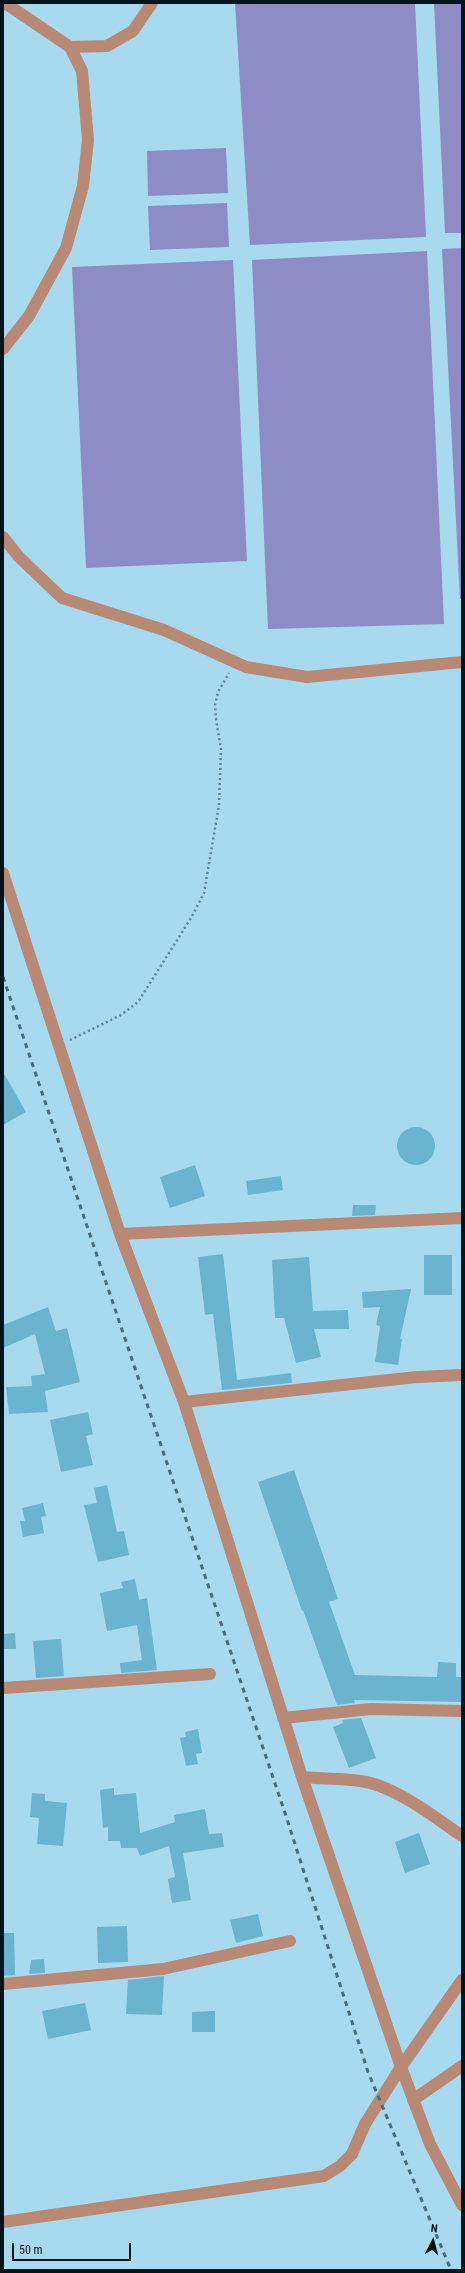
<!DOCTYPE html>
<style>
body{margin:0}
#map{position:relative;width:465px;height:2273px;overflow:hidden;background:#a7daef;font-family:"Roboto Condensed",sans-serif}
canvas{display:block}
.frame{position:absolute;inset:0;border:4px solid #01131b;pointer-events:none}
.north{position:absolute;left:413px;top:2221px;width:40px;height:40px;-webkit-text-stroke:3px #a7daef;paint-order:stroke;rotate:6deg;font-size:11px;font-weight:700;line-height:16px;text-align:center;color:#01131b}
.north::after{content:'';display:block;margin:auto;width:14px;height:18px;background:#01131b;clip-path:polygon(50% 0,100% 100%,50% 72%,0 100%)}
.scale{position:absolute;left:12px;top:2243px;width:119px;height:18px;box-sizing:border-box;border:2px solid #01131b;border-top:0;padding-left:5px;font-size:12px;line-height:14px;white-space:nowrap;color:#01131b;-webkit-text-stroke:3px #a7daef;paint-order:stroke}
</style>
<div id="map">
<canvas width="465" height="2273"></canvas>
<div class="frame"></div>
<div class="north">N</div>
<div class="scale">50 m</div>
</div>
<script>
const ctx = document.querySelector('canvas').getContext('2d');
ctx.lineJoin = 'round';
function paint(path, color) { ctx.fillStyle = color; ctx.fill(path, 'evenodd'); }
function strokePath(path, color, width, dash) { ctx.strokeStyle = color; ctx.lineWidth = width; ctx.lineCap = dash ? 'butt' : 'round'; ctx.setLineDash(dash || []); ctx.stroke(path); }
paint(new Path2D(`
 M235,3h180l11,234 -176,8z
 M434,3h28v230h-17z
 M226,148l2,45 -80,3 -1,-45z
 M227,203l2,44 -79,3 -2,-44z
 M462,248v351h-2l-18,-350z
 M427,251l17,373 -176,5 -16,-369z
 M233,260l14,301 -161,7 -14,-301z`), '#8d8cc5');
paint(new Path2D(`
 M3,1072l23,40 -23,13z
 M397 1146a19 19 0 1 1 38 0a19 19 0 1 1-38 0Z
 M195,1165l10,31 -35,12 -10,-31z
 M281,1176l2,14 -35,5 -2,-14z
 M353,1205h23l-1,10 -23,1z
 M223,1254l14,126 54,-7 1,10 -70,7 -9,-76 -8,1 -7,-58z
 M424,1255h28v40h-28z
 M309,1257l4,54 35,-1 1,19h-35l7,28 -25,6 -12,-45h-9l-3,-58z
 M411,1289l-11,50h2l-4,26 -23,-3 5,-36 -4,-1 4,-18 -17,1 -1,-16z
 M48,1307l8,24 11,-3 13,54 -35,9 3,21 -39,2 -3,-27 26,-1 -1,-10 14,-2 -10,-40 -32,14v-23z
 M88,1412l5,22 -7,2 7,29 -32,7 -11,-52z
 M294,1470l44,129 -9,3 26,73 82,2 1,-15 18,1v14h6v25l-108,-2 1,3 -18,2 -34,-95 -1,1 -44,-129z
 M107,1485l10,47 7,-1 5,24 -31,7 -14,-57 13,-2 -3,-15z
 M43,1503l3,13 -5,1 3,16 -21,4 -3,-16h5l-3,-13z
 M135,1579l4,21 8,-2 10,72 -36,3 -1,-10 22,-3 -5,-35 -30,6 -7,-38 23,-5 -2,-6z
 M15,1633l1,16h-13v-15z
 M61,1639l3,37 -28,2 -3,-37z
 M361,1718l15,40 -27,10 -16,-41 10,-4 -1,-3z
 M198,1729l4,24 -6,1 2,10 -12,2 -6,-28 6,-1 -1,-5z
 M114,1788v7l22,-2 4,40 35,-11 -1,-7 31,-6 4,25 13,-1 2,14 -41,6 8,47 -19,3 -4,-24 7,-2 -6,-31 -29,10 -3,-8h-16l-1,-7h-12v-14l-5,1 -3,-38z
 M32,1793l13,1v7l22,2 -4,43 -26,-2 2,-26 -9,-1z
 M419,1833l11,31 -25,9 -10,-31z
 M258,1914l5,22 -27,7 -6,-23z
 M127,1926l1,36 -30,1 -1,-36z
 M3,1933h11l1,42 -12,1z
 M44,1959l1,14 -16,1 2,-14z
 M164,1976l-2,39 -36,-1 2,-34z
 M85,2003l6,27 -43,9 -6,-28z
 M215,2011v21h-23v-20z`), '#6ab4d0');
strokePath(new Path2D(`
 M70,1040l51,-25 17,-13 53,-84 13,-25 15,-88 2,-56 -5,-30 -1,-14 3,-13 11,-19`), '#5f8393', 2.5, [2, 3]);
strokePath(new Path2D(`
 M70,47l37,-1 26,-15 19,-28
 M3,349l26,-33 37,-68 17,-62 5,-46 -6,-69 -12,-24 -65,-44
 M3,537l16,20 43,41 102,32 82,37 61,10 155,-15
 M3,873l117,361 64,168 118,375 99,290 29,77 32,61
 M120,1234l342,-16
 M184,1402l233,-25 45,-2
 M3,1688l207,-14
 M283,1718l88,-9 91,2
 M302,1777c19,2 39,1 58,4 34,4 74,36 102,55
 M3,1984l160,-15 127,-28
 M413,2100l49,-34
 M3,2222l321,-46 16,-10 12,-12 13,-30 36,-57 61,-87`), '#b88a75', 12);
strokePath(new Path2D(`
 M3,977l283,839 82,256 83,198`), '#4b6b79', 3, [5, 5]);
</script>
